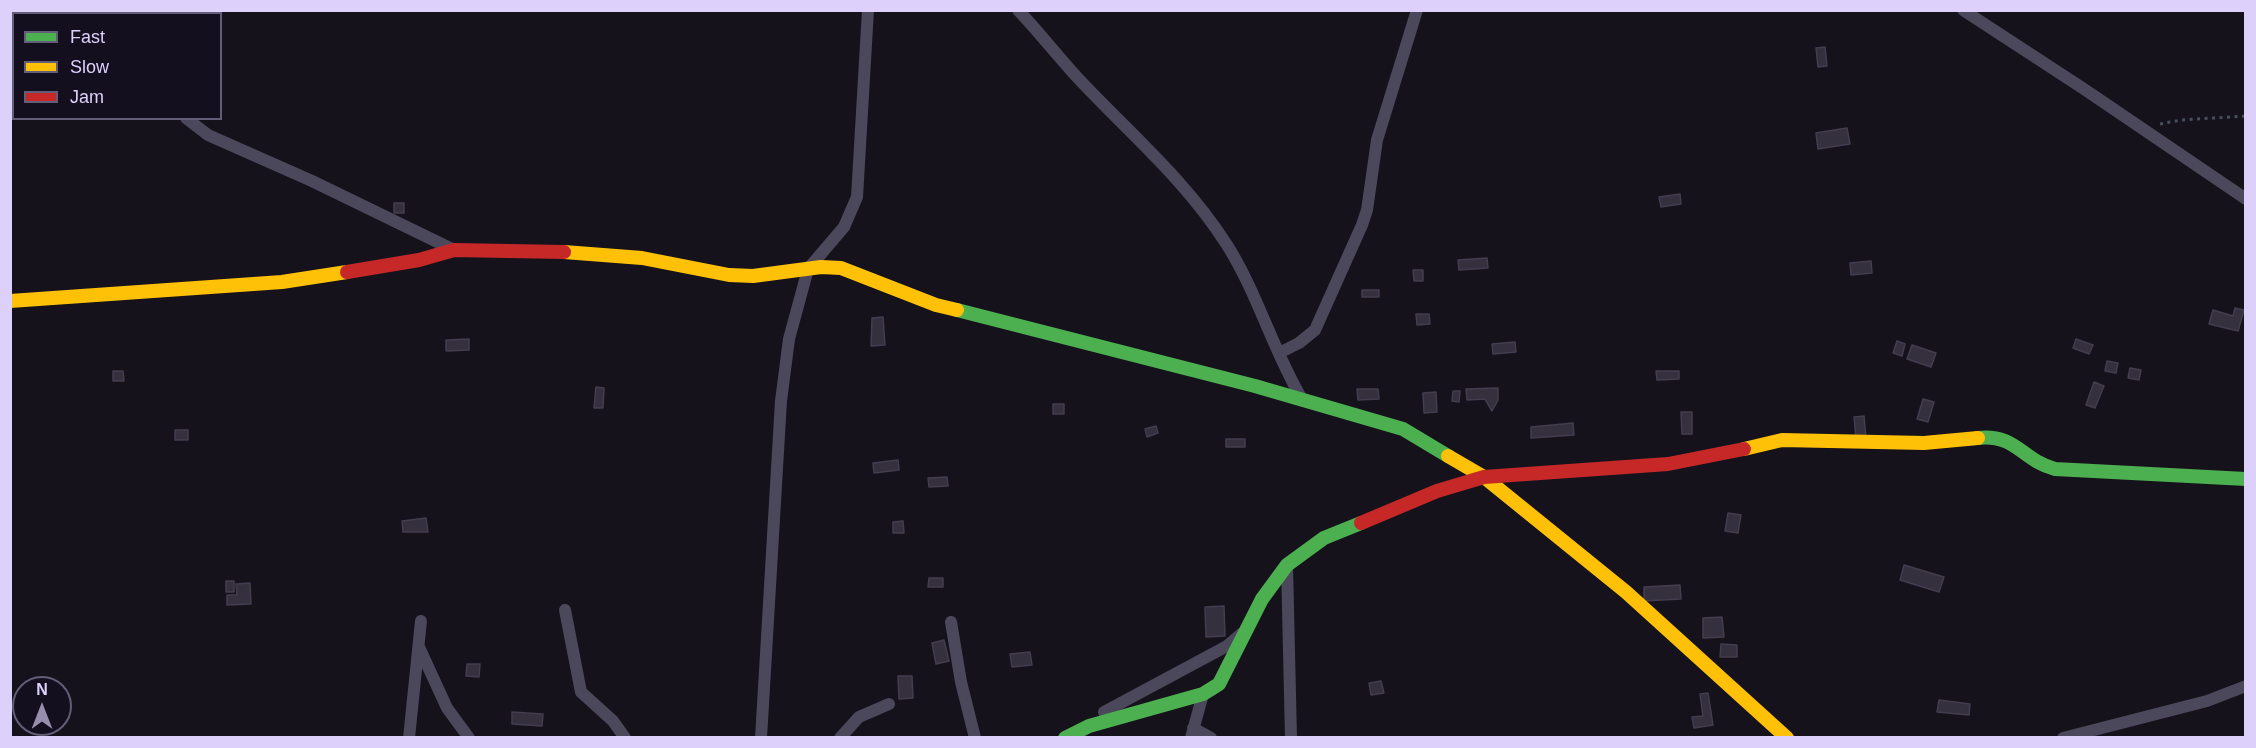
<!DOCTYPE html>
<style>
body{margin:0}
#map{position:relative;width:2256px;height:748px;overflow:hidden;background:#15121c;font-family:Arial,sans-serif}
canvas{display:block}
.frame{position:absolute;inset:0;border:12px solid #ddd1fb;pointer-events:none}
.legend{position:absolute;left:12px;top:12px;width:210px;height:108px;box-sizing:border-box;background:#140f1f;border:2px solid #645d77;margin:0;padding:8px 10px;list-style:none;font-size:18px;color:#ddd1fb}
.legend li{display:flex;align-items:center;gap:12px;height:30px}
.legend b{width:30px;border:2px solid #645d77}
.north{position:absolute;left:12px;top:676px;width:60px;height:60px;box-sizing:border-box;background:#140f1f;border:2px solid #645d77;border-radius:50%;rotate:0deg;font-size:16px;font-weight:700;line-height:24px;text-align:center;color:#ddd1fb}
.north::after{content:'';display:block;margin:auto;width:21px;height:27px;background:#978ead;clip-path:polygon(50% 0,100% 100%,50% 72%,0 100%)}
</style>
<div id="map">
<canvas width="2256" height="748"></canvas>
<div class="frame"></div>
<ul class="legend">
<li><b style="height:8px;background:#4caf50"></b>Fast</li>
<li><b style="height:8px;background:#ffc107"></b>Slow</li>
<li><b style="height:8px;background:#c62828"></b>Jam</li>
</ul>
<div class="north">N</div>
</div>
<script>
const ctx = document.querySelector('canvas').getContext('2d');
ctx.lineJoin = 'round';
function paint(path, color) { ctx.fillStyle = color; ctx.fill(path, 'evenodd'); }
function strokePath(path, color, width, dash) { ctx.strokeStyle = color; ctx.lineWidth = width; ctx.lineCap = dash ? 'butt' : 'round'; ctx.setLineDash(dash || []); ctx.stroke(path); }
const building = new Path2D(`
 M1825,47l2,19 -9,1 -2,-19z
 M1847,128l3,16 -32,5 -2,-16z
 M1680,194l1,10 -20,3 -2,-10z
 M394,203h10v10h-10z
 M1487,258l1,10 -29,2 -1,-10z
 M1871,261l1,12 -21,2 -1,-12z
 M1413,270h10v11h-9z
 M1362,290h17v7h-17z
 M2235,308l9,2 -6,21 -29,-7 4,-14 20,6z
 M1416,314h13l1,10 -13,1z
 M883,317l2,28 -14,1 1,-28z
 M469,339v11l-23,1v-11z
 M2076,339l17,6 -4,9 -16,-6z
 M1897,341l8,3 -3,12 -9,-3z
 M1515,342l1,10 -23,2 -1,-10z
 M1912,345l24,8 -5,14 -24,-8z
 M2107,361l11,2 -2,10 -11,-2z
 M2130,368l11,2 -2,10 -11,-2z
 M113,371h10l1,10h-11z
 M1656,371h23v8l-22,1z
 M2094,382l10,4 -9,22 -9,-3z
 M596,387l8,1 -1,20h-9z
 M1498,388v12l-6,11 -7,-12 -18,1 -1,-11z
 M1357,389h21l1,10 -21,1z
 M1453,391h7l-1,11 -7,-1z
 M1436,392l1,20 -13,1 -1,-20z
 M1923,399l11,3 -6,20 -11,-3z
 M1053,404h11v10h-11z
 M1681,412h11v22h-10z
 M1864,416l2,22 -10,1 -2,-22z
 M1573,423l1,12 -43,3v-11z
 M1156,426l2,7 -11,4 -2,-8z
 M175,430h13v10h-13z
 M1226,439h19v8h-19z
 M898,460l1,10 -25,3 -1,-10z
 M947,477l1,9 -19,1 -1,-9z
 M1728,513l13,2 -3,18 -13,-2z
 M426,518l2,14h-25l-1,-11z
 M903,521l1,12h-11v-11z
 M1904,565l40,12 -5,15 -39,-12z
 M929,578h14v9h-15z
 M226,581h8v11h-8z
 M250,583l1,21 -24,1v-10h10l-1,-11z
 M1680,585l1,14 -37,2v-14z
 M1224,606l1,30 -19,1 -1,-30z
 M1722,617l2,20 -21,1v-20z
 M944,640l5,21 -13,3 -4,-21z
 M1721,644l16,1v12h-17z
 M1030,652l2,13 -20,2 -2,-13z
 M467,664h13l-1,13 -13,-1z
 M898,676h14l1,22 -14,1z
 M1381,681l3,12 -13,2 -2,-12z
 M1708,693l5,32 -19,3 -2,-11 11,-1 -3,-22z
 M1939,700l31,4 -1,11 -32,-3z
 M512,712l31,2 -1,12 -30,-2z`);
paint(building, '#35303e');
strokePath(building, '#433d4f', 1.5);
strokePath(new Path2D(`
 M2160,124l21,-4 65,-4`), '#474e5c', 3, [3, 4.5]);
strokePath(new Path2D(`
 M77,10l3,4
 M1018,10c20,21 38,44 57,65 52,56 111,105 152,170 31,49 46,106 76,156
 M1963,10l121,79 162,110
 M129,14v-4
 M186,118l22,17 104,46 142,69
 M1279,353l20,-10 16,-13 47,-105 5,-15 10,-70 40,-130
 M1287,565l4,173
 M565,610l16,82 32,29 12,17
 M951,622l10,60 14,56
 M419,647l28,61 22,30
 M1104,712l123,-66 14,-12
 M1193,728l18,10
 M409,738l12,-117
 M761,738l20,-337 8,-62 19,-70 36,-42 13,-30 11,-187
 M840,738l19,-21 30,-13
 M1191,738l12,-44
 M2063,738l144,-37 39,-15`), '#4c485b', 12);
strokePath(new Path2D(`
 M957,310l298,76 148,43 45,27
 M1978,438c39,-4 43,22 77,31l191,10
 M1065,738l24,-12 114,-32 16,-10 43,-85 25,-34 37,-27 37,-15`), '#4caf50', 14);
strokePath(new Path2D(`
 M564,252l78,6 87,17 24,1 68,-9 20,1 95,37 21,5
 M10,301l272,-19 65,-10
 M1744,449l38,-9 142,3 54,-5
 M1448,456l36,21 142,115 161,146`), '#ffc107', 14);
strokePath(new Path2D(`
 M347,272l72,-12 35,-10 110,2
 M1361,523l76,-32 47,-14 184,-13 76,-15`), '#c62828', 14);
</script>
